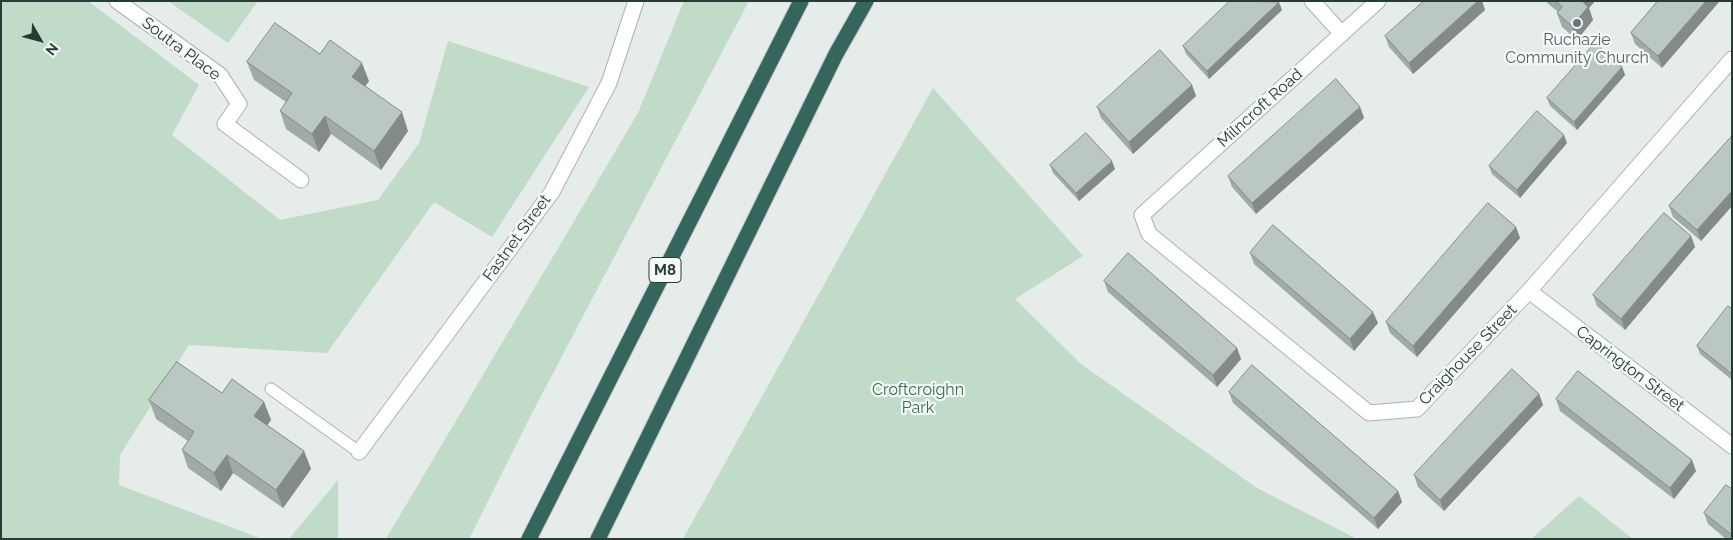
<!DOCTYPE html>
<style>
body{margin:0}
#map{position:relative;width:1733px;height:540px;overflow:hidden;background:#e5ece9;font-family:Raleway,sans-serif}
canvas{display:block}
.frame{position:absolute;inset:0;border:2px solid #253c37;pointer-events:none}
.north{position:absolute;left:15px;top:15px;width:50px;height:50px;-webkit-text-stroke:4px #f5f9f7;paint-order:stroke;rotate:128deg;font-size:14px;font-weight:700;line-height:20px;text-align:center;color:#253c37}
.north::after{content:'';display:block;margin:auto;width:18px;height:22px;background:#253c37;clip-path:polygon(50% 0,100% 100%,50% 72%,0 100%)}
</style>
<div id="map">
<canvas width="1733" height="540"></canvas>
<div class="frame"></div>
<div class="north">N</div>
</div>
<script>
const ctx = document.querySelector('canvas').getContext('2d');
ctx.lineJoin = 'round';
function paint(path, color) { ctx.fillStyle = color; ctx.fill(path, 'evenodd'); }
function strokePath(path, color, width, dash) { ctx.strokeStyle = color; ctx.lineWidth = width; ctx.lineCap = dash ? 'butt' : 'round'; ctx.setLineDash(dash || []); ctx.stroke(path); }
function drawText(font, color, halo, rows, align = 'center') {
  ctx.font = font + ' Raleway,sans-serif'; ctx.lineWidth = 4.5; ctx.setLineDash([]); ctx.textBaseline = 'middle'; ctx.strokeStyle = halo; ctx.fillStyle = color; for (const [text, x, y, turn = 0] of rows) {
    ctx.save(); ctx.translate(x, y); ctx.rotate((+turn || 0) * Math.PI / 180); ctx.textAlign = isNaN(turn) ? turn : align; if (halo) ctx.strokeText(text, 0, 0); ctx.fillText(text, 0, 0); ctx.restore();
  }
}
paint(new Path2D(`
 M1,1h87l111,84 -27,50 108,85 98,-20 41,-57 29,-102 141,46 -97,150 -58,-35 -107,151 -138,-8 -69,110 -1,30 143,54h-261z
 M168,1h90l-30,42z
 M684,1h65l-217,412 -63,126h-83l252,-426z
 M933,88l150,168 -68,43 66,65 176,124 100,51h-674z
 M338,480v59h-49z
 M1579,496l54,43h-102z`), '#c0dbc8');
const lane = new Path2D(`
 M271,389l88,63`);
const street = new Path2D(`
 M117,1l103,74 19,29 -14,20 76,56
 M1312,1l30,33
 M1378,1l-236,214 7,19 220,179 48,-4 112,-118 203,-232
 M1529,291l203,155
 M359,452l193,-260 57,-109 27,-82`);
const highway = new Path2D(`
 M529,539l272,-538
 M598,539l238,-485 30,-53`);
strokePath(lane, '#a8b4b0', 13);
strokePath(street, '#a8b4b0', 17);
strokePath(highway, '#c2c8c7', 17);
strokePath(lane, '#fff', 11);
strokePath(street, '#fff', 15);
strokePath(highway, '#34665d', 15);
paint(new Path2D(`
 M1424,1h58l3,9 -72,64 -24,-27 -4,-11z
 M1545,1h50l-6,7 4,12 -16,20 -15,-13 -5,-14 1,-1z
 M1658,1l4,67 -27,-24 -4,-11z
 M1282,10l-73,69 -23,-25 -3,-8z
 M320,54l49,27 -4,5 43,45 -27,39 -50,-36 -12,18 -33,-23 -6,-18 6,-9 -32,-22 -7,-18z
 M1622,67l3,8 -48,55 -27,-24 -3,-8z
 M1192,85l4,11 -63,58 -32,-36 -4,-11z
 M1360,107l4,11 -108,96 -24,-27 -4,-11z
 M1732,136v70l-31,35 -28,-24 -4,-11z
 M1567,143l-47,55 -28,-24 -3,-8z
 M1050,165l65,4 -36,32 -26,-28z
 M1516,227l4,11 -103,119 -27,-24 -4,-11z
 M1691,236l4,11 -70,83 -28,-24 -4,-11z
 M1250,253l128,70 -24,28 -100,-87z
 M1104,281l133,67 4,11 -24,28 -109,-95z
 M1732,309v71l-32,-26 -3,-8z
 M1229,392l169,99 4,11 -24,27 -145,-126z
 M222,393l42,9 7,18 -4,5 37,26 7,18 -28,39 -50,-35 -12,18 -33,-23 -6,-18 6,-9 -32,-22 -7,-19z
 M1539,394l4,11 -99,106 -26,-24 -4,-12z
 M1556,399l140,72 -22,28 -114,-88z
 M1732,489v50h-6l-18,-15 -4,-11z`), '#a0aba7');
paint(new Path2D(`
 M1478,1h4l3,9 -72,64 -4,-11z
 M1581,1h14l-6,7 4,12 -16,20 -5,-14z
 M1706,1h14l-58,67 -4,-12z
 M1279,2l3,8 -73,69 -2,-8z
 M362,63l7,18 -10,14 -7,-18z
 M1622,67l3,8 -48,55 -3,-8z
 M1192,85l4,11 -63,58 -4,-12z
 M1360,107l4,11 -108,96 -4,-11z
 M402,112l6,19 -27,39 -7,-19z
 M325,116l6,18 -12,18 -7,-18z
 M1564,135l3,8 -47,55 -3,-8z
 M1112,161l3,8 -36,32 -3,-8z
 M1732,191v15l-31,35 -4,-11z
 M1516,227l4,11 -103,119 -4,-11z
 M1691,236l4,11 -70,83 -4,-11z
 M1373,312l5,11 -24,28 -4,-12z
 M1237,348l4,11 -24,28 -4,-12z
 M1539,394l4,11 -99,106 -4,-11z
 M264,402l7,18 -10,14 -7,-18z
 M304,451l7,18 -28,39 -7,-18z
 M227,455l6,18 -12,18 -7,-18z
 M1692,460l4,11 -22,28 -4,-11z
 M1398,491l4,11 -24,27 -4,-11z`), '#828b88');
const building = new Path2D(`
 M1230,1l49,1 -72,69 -24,-25z
 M1424,1h54l-69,62 -24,-27z
 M1556,1h26l6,6 -16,19 -15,-13 5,-6z
 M1658,1h48l-48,55 -27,-23z
 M275,23l45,31 10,-14 32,23 -10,14 50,35 -28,39 -49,-35 -13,18 -32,-23 12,-18 -45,-31z
 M1595,43l27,24 -48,55 -27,-24z
 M1160,50l32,35 -63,57 -32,-35z
 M1336,79l24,28 -108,96 -24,-27z
 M1537,111l27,24 -47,55 -28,-24z
 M1086,133l26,28 -36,32 -26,-28z
 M1732,136v55l-35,39 -28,-24z
 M1488,203l28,24 -103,119 -27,-24z
 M1664,213l27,23 -70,83 -28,-24z
 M1273,225l100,87 -23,27 -100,-86z
 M1128,253l109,95 -24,27 -109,-94z
 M1728,306l4,3v65l-35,-28z
 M177,362l45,31 10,-14 32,23 -10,14 50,35 -28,39 -49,-35 -13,18 -32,-23 12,-18 -45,-32z
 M1252,365l146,126 -24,27 -145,-126z
 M1512,369l27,25 -99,106 -26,-25z
 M1578,371l114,89 -22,28 -114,-89z
 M1726,485l6,4v46l-28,-22z`);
paint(building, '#bac7c2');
strokePath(building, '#828b88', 1);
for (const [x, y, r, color] of [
 [1577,23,5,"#6b7280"]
]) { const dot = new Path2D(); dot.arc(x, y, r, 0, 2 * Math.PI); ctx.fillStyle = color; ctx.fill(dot); strokePath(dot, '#f5f9f7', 2); }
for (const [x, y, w] of [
 [665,270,32]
]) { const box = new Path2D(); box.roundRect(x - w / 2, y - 12.5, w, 25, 4); ctx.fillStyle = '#f5f9f7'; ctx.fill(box); strokePath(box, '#253c37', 1); }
drawText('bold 15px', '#253c37', null, [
 ["M8",665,270]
]);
drawText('16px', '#5b616d', '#f5f9f7', [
 ["Ruchazie",1577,40],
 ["Community Church",1577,58]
]);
drawText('16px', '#253c37', '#f5f9f7', [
 ["Soutra Place",181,49,37],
 ["Milncroft Road",1260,108,-42],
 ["Fastnet Street",517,238,-54],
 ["Craighouse Street",1468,355,-46],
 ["Caprington Street",1630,369,37]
]);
drawText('16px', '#346f4c', '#f5f9f7', [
 ["Croftcroighn",918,390],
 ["Park",918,408]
]);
</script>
